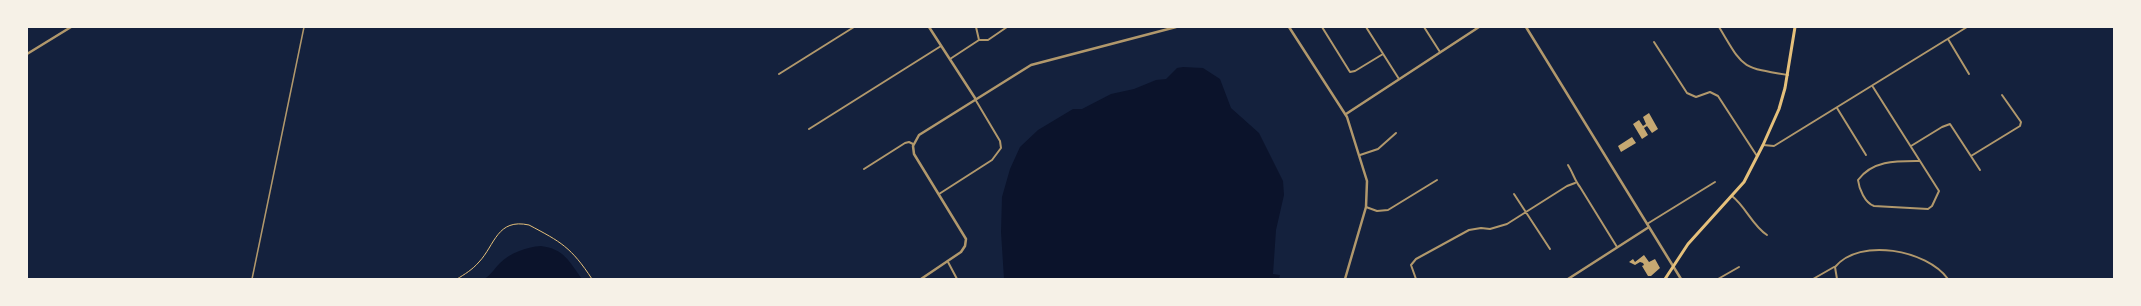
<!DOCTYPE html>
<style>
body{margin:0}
#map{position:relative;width:2141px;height:306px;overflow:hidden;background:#14213d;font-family:"Roboto Serif",serif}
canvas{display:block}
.frame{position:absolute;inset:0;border:28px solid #f6f1e7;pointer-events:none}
</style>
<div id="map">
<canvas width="2141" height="306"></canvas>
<div class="frame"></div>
</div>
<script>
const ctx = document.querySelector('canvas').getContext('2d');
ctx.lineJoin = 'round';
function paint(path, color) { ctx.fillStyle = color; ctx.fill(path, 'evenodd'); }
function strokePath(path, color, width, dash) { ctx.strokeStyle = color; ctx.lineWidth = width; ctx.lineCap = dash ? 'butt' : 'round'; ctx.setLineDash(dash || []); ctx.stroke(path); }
paint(new Path2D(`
 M1183,67l20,1 17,11 11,29 28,25 24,48 1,14 -8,35 -3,44 7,1 -1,4h-275l-3,-47 1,-35 8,-28 10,-22 18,-17 35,-21h9l29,-15 23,-5 22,-9 10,-1 11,-11z
 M541,246c23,3 28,15 41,33h-98c7,-4 10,-10 16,-16 10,-10 26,-16 41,-17z`), '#0b132b');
paint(new Path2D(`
 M1649,113l9,16 -6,4 -5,-7 -3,2 4,7 -6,4 -9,-15 6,-4 4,6 3,-2 -3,-7z
 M1632,137l4,6 -15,9 -3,-6z
 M1644,255l5,7 6,-3 5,9 -9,8h-3l-6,-10 2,-1 -1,-2 -3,-1 -5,3 -6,-3 4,-3 2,3z`), '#c6a872');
strokePath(new Path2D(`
 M457,279c8,-5 15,-9 22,-17 16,-17 18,-44 50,-37 32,17 42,22 63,54`), '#e5c07b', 1);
strokePath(new Path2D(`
 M252,279l52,-252`), '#b1986c', 1.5);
strokePath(new Path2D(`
 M976,27l3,13
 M1322,27l28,45 5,-1 28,-17
 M1366,27l33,52
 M1424,27l16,25
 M1719,27c25,41 20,40 69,48
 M1948,39l21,35
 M1654,42l33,51 9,4 14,-5 8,4 39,60
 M950,59l29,-19h9l19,-13
 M779,74l75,-47
 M1873,87l66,104 -7,15 -4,3 -54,-3c-9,-3 -15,-17 -16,-26 15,-20 39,-19 62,-19
 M1837,108l29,47
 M809,129l132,-83
 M1763,145l11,1 193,-119
 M1911,146l31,-19 8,-3 30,46
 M1360,155l18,-6 18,-16
 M1971,156l49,-30 1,-4 -19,-27
 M1568,165c5,8 7,16 12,22l37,60
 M864,169l41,-26 4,-1 4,2
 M939,194l53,-34 9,-12 -1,-7 -25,-42
 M1514,194l36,55
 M1732,196c14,11 20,29 35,39
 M1366,207l11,4 11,-1 49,-30
 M1647,224l68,-42
 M948,262l9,17
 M1416,279l-5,-14 5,-6 53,-29 12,-2 9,1 17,-5 60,-38 8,-3
 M1718,279l21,-12
 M1813,279l21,-12
 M1837,279l-2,-12c25,-30 92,-17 113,12`), '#b1986c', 2);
strokePath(new Path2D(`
 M929,27l46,71
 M1289,27l58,90 20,64 -1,26 -21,72
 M1526,27l155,252
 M27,54l44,-27
 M1346,114l133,-87
 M921,279l40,-27 4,-6 1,-7 -52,-85 -1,-8 6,-11 112,-70 145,-38
 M1568,279l81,-52`), '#b1986c', 2.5);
strokePath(new Path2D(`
 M1665,279l23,-35 56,-62 19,-37 16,-36 6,-21 10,-61`), '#e5c07b', 3);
</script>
